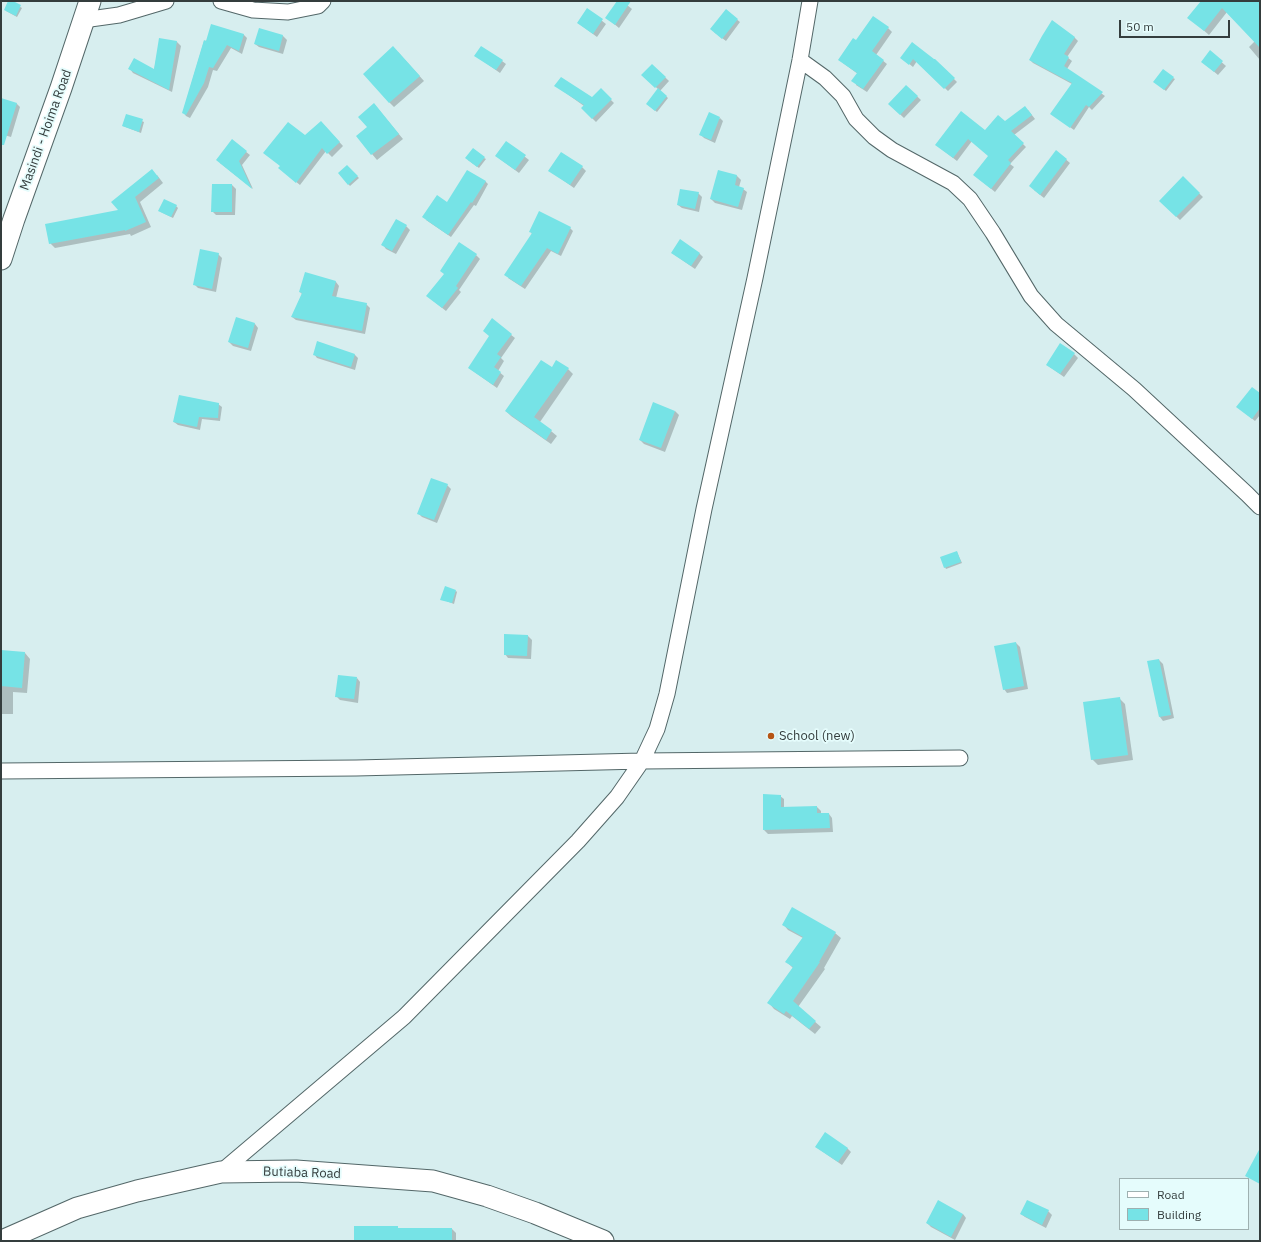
<!DOCTYPE html>
<style>
body{margin:0}
#map{position:relative;width:1261px;height:1242px;overflow:hidden;background:#d7eeef;font-family:"IBM Plex Sans",sans-serif}
canvas{display:block}
.frame{position:absolute;inset:0;border:2px solid #343d3d;pointer-events:none}
.legend{position:absolute;left:1119px;top:1178px;width:130px;height:52px;box-sizing:border-box;background:#e5fcfc;border:1px solid #9eb0b0;margin:0;padding:5px 7px;list-style:none;font-size:12px;color:#343d3d}
.legend li{display:flex;align-items:center;gap:8px;height:20px}
.legend b{width:20px;border:1px solid #9eb0b0}
.scale{position:absolute;left:1119px;top:20px;width:111px;height:18px;box-sizing:border-box;border:2px solid #343d3d;border-top:0;padding-left:5px;font-size:12px;line-height:14px;white-space:nowrap;color:#343d3d;-webkit-text-stroke:3px #e5fcfc;paint-order:stroke}
</style>
<div id="map">
<canvas width="1261" height="1242"></canvas>
<div class="frame"></div>
<ul class="legend">
<li><b style="height:5px;background:#fff"></b>Road</li>
<li><b style="height:11px;background:#76e3e6"></b>Building</li>
</ul>
<div class="scale">50 m</div>
</div>
<script>
const ctx = document.querySelector('canvas').getContext('2d');
ctx.lineJoin = 'round';
function paint(path, color) { ctx.fillStyle = color; ctx.fill(path, 'evenodd'); }
function strokePath(path, color, width, dash) { ctx.strokeStyle = color; ctx.lineWidth = width; ctx.lineCap = dash ? 'butt' : 'round'; ctx.setLineDash(dash || []); ctx.stroke(path); }
function drawText(font, color, halo, rows, align = 'center') {
  ctx.font = font + ' "IBM Plex Sans",sans-serif'; ctx.lineWidth = 3.5; ctx.setLineDash([]); ctx.textBaseline = 'middle'; ctx.strokeStyle = halo; ctx.fillStyle = color; for (const [text, x, y, turn = 0] of rows) {
    ctx.save(); ctx.translate(x, y); ctx.rotate((+turn || 0) * Math.PI / 180); ctx.textAlign = isNaN(turn) ? turn : align; if (halo) ctx.strokeText(text, 0, 0); ctx.fillText(text, 0, 0); ctx.restore();
  }
}
paint(new Path2D(`
 M9,1l13,7 -5,9 -11,-6z
 M618,1h4l10,8 -13,19 -12,-10z
 M1202,1h58v59l-11,-13 6,-6 -28,-29 -18,23 -15,-13z
 M587,9l19,15 -9,13 -19,-14z
 M726,11l14,11 -14,19 -12,-9z
 M888,28l4,4 -16,23 11,9 -20,28 -11,-7 2,-11 -15,-11z
 M259,30l24,6 4,4 -4,14 -24,-7 -4,-3z
 M243,34l4,4 -5,16 -11,-6 -14,23 -4,-1 -5,17 -18,31 -4,-2 -3,-4 21,-71z
 M1074,37l4,4 -11,16 5,4 -5,8 38,27 -13,14 -3,-3 -15,23 -22,-16 20,-30 -39,-21 -3,-3z
 M160,39l17,3 4,4 -9,46 -39,-19 -3,-4 24,1z
 M398,52l26,29 -30,26 -5,-5z
 M1210,52l16,14 -8,9 -12,-10z
 M476,56l26,5 4,3 -6,9z
 M902,58l33,2 22,22 -9,9 -31,-30 -4,6z
 M652,65l17,16 -9,10 8,7 -11,14 -10,-8 12,-14 -16,-15z
 M1173,78l2,1 -9,12 -10,-8z
 M556,86l36,12 9,-8 13,13 -18,19 -14,-14 2,-2z
 M906,86l15,14 -17,18 -15,-14z
 M16,103l4,4 -9,30 -10,-3v-29z
 M374,104l29,35 -26,21 -20,-24 11,-8z
 M1028,110l7,9 -21,16 12,12 -16,17 4,3 -19,25 -17,-14 11,-22 -17,-15 -15,20 -17,-13 45,-16z
 M127,115l17,7 -3,11 -18,-7z
 M720,118l3,3 -8,22 -11,-5 -4,-4z
 M321,122l22,24 -11,11 -6,-6 -26,34 -21,-17 26,-31z
 M232,141l18,14 -8,10 11,24 -33,-26z
 M506,142l23,18 -10,13 -19,-14z
 M1056,151l14,12 -26,35 -10,-8z
 M484,158l2,1 -7,9 -11,-8z
 M347,166l12,12 -9,8 -11,-13z
 M582,167l4,4 -12,17 -24,-17z
 M719,171l18,5 4,4 -2,7 4,2 4,3 -5,18 -27,-7 -4,-4z
 M157,175l6,8 -23,19 11,25 -20,9 -1,-2 -75,14 -5,-5 69,-32z
 M1183,178l20,19 -23,23 -20,-19z
 M485,181l3,3 -12,22 -2,-1 -23,32 -25,-17 21,-17z
 M213,185h19l4,4 -1,26h-19l-4,-4z
 M698,193l4,4 -3,15 -17,-4 -4,-3z
 M176,206l2,2 -5,10 -12,-6z
 M406,226l4,4 -14,24 -10,-5 -3,-4z
 M570,228l3,3 -12,25 -10,-5 -26,38 -17,-11 24,-44 -2,-3z
 M672,253h27l4,4 -8,12z
 M218,254l4,4 -6,34 -18,-4 -4,-4z
 M476,255l4,4 -21,31 2,2 -15,19 -15,-12z
 M306,273l30,9 3,4 -3,12 30,6 4,4 -5,26 -69,-14 -4,-3 10,-23 -2,-2z
 M236,319l19,5 3,4 -7,23 -18,-5 -4,-4z
 M492,320l23,18 -14,20 3,3 -6,10 6,5 -7,12 -28,-20 21,-32z
 M314,354l41,1 3,3 -3,12 -38,-12z
 M1074,354l4,4 -14,19 -17,-12z
 M552,369h16l5,5 -33,48 17,14 -6,8 -40,-28 -5,-5z
 M1260,395v20l-5,6 -14,-11z
 M218,404l4,3 -2,14 -18,-2 -2,11 -22,-5 -4,-3z
 M675,411l4,4 -14,37 -21,-8 -4,-4z
 M447,485l4,4 -14,34 -15,-6 -3,-3z
 M957,552l5,11 -16,6 -1,-2z
 M456,591l1,1 -3,12 -13,-5z
 M505,635l23,1 4,4 -1,19 -23,-1 -3,-4z
 M1016,643l4,4 8,42 -21,4 -3,-4z
 M1,651l24,2 5,6 -3,34 -14,-1v22h-12z
 M1159,660l4,4 11,54 -11,3 -3,-4z
 M357,678l3,4 -2,21 -18,-3 -3,-3z
 M1119,698l6,6 8,56 -35,5 -6,-6z
 M780,796l4,3v9l33,-1 4,4v3h8l3,4 1,14 -65,2 -4,-4z
 M783,924l52,9 6,5 -17,30 1,1 -27,38 23,20 -6,7 -23,-18 -2,3 -16,-10 -5,-6 24,-35 -6,-6 16,-24 -15,-8z
 M816,1147l31,1 4,4 -9,13z
 M1048,1211l4,4 -6,13 -21,-11 -4,-3z
 M963,1214l3,4 -11,22 -24,-13 -4,-4z
 M397,1227l2,2h53l4,4v8h-101z`), '#0003');
paint(new Path2D(`
 M8,1h5l8,4 -5,11 -12,-6z
 M617,1h14l-16,24 -10,-7z
 M1201,1h59v47l-38,-40 -18,23 -17,-13z
 M587,8l16,11 -10,15 -16,-11z
 M726,9l12,10 -16,20 -12,-10z
 M873,16l16,11 -17,24 12,9 -21,29 -12,-8 6,-8 -19,-13 15,-22 3,2z
 M1052,20l23,17 -11,17 5,3 -5,9 39,26 -14,15 -3,-2 -16,23 -20,-14 22,-31 -43,-23 13,-24z
 M211,24l33,10 -5,17 -12,-6 -14,23 -4,-1 -5,16 -18,32 -4,-2 22,-73 2,1z
 M259,28l24,7 -4,16 -25,-7z
 M159,38l18,3 -8,49 -41,-21 6,-11 20,11z
 M912,42l22,17h1l20,19 -11,11 -31,-30 -4,6 -9,-7z
 M393,46l27,30 -31,27 -26,-29z
 M481,46l22,14 -7,10 -22,-14z
 M1210,50l13,11 -9,11 -13,-10z
 M652,64l14,13 -11,11 -14,-13z
 M1163,69l11,8 -10,13 -11,-8z
 M561,77l31,20 9,-9 11,11 -20,20 -11,-11 3,-3 -30,-19z
 M906,85l12,11 -18,19 -12,-11z
 M658,88l9,8 -12,15 -9,-7z
 M1,98l16,5 -13,42h-3z
 M374,103l25,31 -28,21 -15,-19 11,-9 -9,-10z
 M1025,106l7,9 -21,16 13,12 -16,17 3,3 -20,26 -18,-14 15,-19 -20,-17 -15,19 -18,-13 26,-34 24,19 13,-15 7,6z
 M709,112l11,5 -9,23 -12,-5z
 M126,114l17,5 -4,13 -17,-6z
 M321,121l19,21 -13,12 -5,-6 -26,35 -18,-15 2,-2 -17,-13 25,-31 17,13z
 M232,139l15,12 -8,10 13,28 -36,-29z
 M506,141l20,14 -11,15 -20,-14z
 M473,148l12,9 -8,10 -12,-9z
 M1056,150l11,9 -27,36 -11,-9z
 M561,152l22,14 -13,19 -22,-14z
 M347,165l11,11 -10,9 -10,-12z
 M152,169l7,9 -24,19 11,25 -21,9v-1l-76,14 -4,-20 73,-14 -7,-8z
 M467,170l19,11 -14,22 -1,-1 -23,33 -26,-18 15,-22 10,7z
 M718,170l19,5 -2,10 9,3 -6,19 -28,-8z
 M1183,176l17,17 -24,24 -17,-16z
 M212,184h20v28h-21z
 M680,189l19,3 -4,17 -18,-4z
 M164,199l13,6 -6,12 -13,-6z
 M539,211l32,16 -13,27 -11,-6 -26,38 -17,-11 28,-42 -3,-1z
 M396,219l11,6 -15,26 -11,-6z
 M680,239l20,14 -9,13 -20,-13z
 M459,242l18,12 -21,32 2,2 -16,20 -16,-12 18,-22 -4,-3z
 M200,249l19,4 -7,36 -19,-4z
 M305,272l31,9 -4,15 35,7 -5,28 -71,-14 11,-24 -3,-1z
 M236,317l19,6 -7,25 -20,-6z
 M492,318l20,16 -15,20 4,3 -7,10 7,5 -8,13 -25,-17 21,-32 -6,-5z
 M317,341l38,13 -4,13 -38,-12z
 M1060,343l15,10 -15,21 -14,-9z
 M541,360l11,7 4,-7 13,8 -35,49 18,13 -6,10 -41,-29z
 M1252,387l8,6v15l-8,11 -16,-12z
 M179,395l40,8 -1,15 -19,-1 -2,10 -24,-5z
 M653,402l22,9 -14,37 -22,-8z
 M431,478l17,6 -14,36 -17,-6z
 M957,551l4,11 -17,6 -4,-11z
 M445,586l11,4 -4,13 -12,-3z
 M504,634l24,1 -1,21 -23,-1z
 M1016,642l8,44 -21,4 -9,-44z
 M1,650l24,2 -3,36 -21,-2z
 M1159,659l12,56 -12,2 -12,-56z
 M338,675l19,2 -3,22 -19,-2z
 M1120,697l8,58 -37,5 -8,-58z
 M763,794l18,1v12l36,-1v7h12l1,15 -67,2z
 M792,907l44,25 -17,30h1l-27,39 23,20 -7,8 -23,-18 -2,3 -17,-11 26,-36 -8,-5 18,-25 -21,-12z
 M825,1132l23,16 -10,14 -23,-15z
 M1260,1148v36l-15,-8z
 M938,1200l25,14 -12,23 -25,-14z
 M1027,1200l22,10 -7,15 -22,-11z
 M354,1226h44v2h54v13h-98z`), '#76e3e6');
const street = new Path2D(`
 M221,1l32,9 35,2 30,-6 5,-5
 M83,20l36,-5 47,-14
 M800,60l25,18 18,18 13,23 18,18 18,13 61,33 17,16 23,34 38,63 25,28 78,65 113,105 13,13
 M1,771l355,-3 286,-7 318,-3
 M221,1172l183,-155 174,-176 39,-44 25,-36 15,-32 10,-35 37,-185 51,-231 45,-218 10,-59`);
const secondary = new Path2D(`
 M1,259l13,-40 47,-131 29,-87
 M2,1241l75,-33 60,-17 84,-19 75,-1 137,10 54,15 48,17 68,28`);
strokePath(street, '#536768', 17);
strokePath(secondary, '#536768', 23);
strokePath(street, '#fff', 15);
strokePath(secondary, '#fff', 21);
for (const [x, y, r, color] of [
 [771,736,4,"#b65515"]
]) { const dot = new Path2D(); dot.arc(x, y, r, 0, 2 * Math.PI); ctx.fillStyle = color; ctx.fill(dot); strokePath(dot, '#e5fcfc', 1.5); }
drawText('13px', '#343d3d', '#e5fcfc', [
 ["Masindi - Hoima Road",46,130,-70],
 ["Butiaba Road",302,1173,2]
]);
drawText('13px', '#343d3d', '#e5fcfc', [
 ["School (new)",779,736]
], 'left');
</script>
